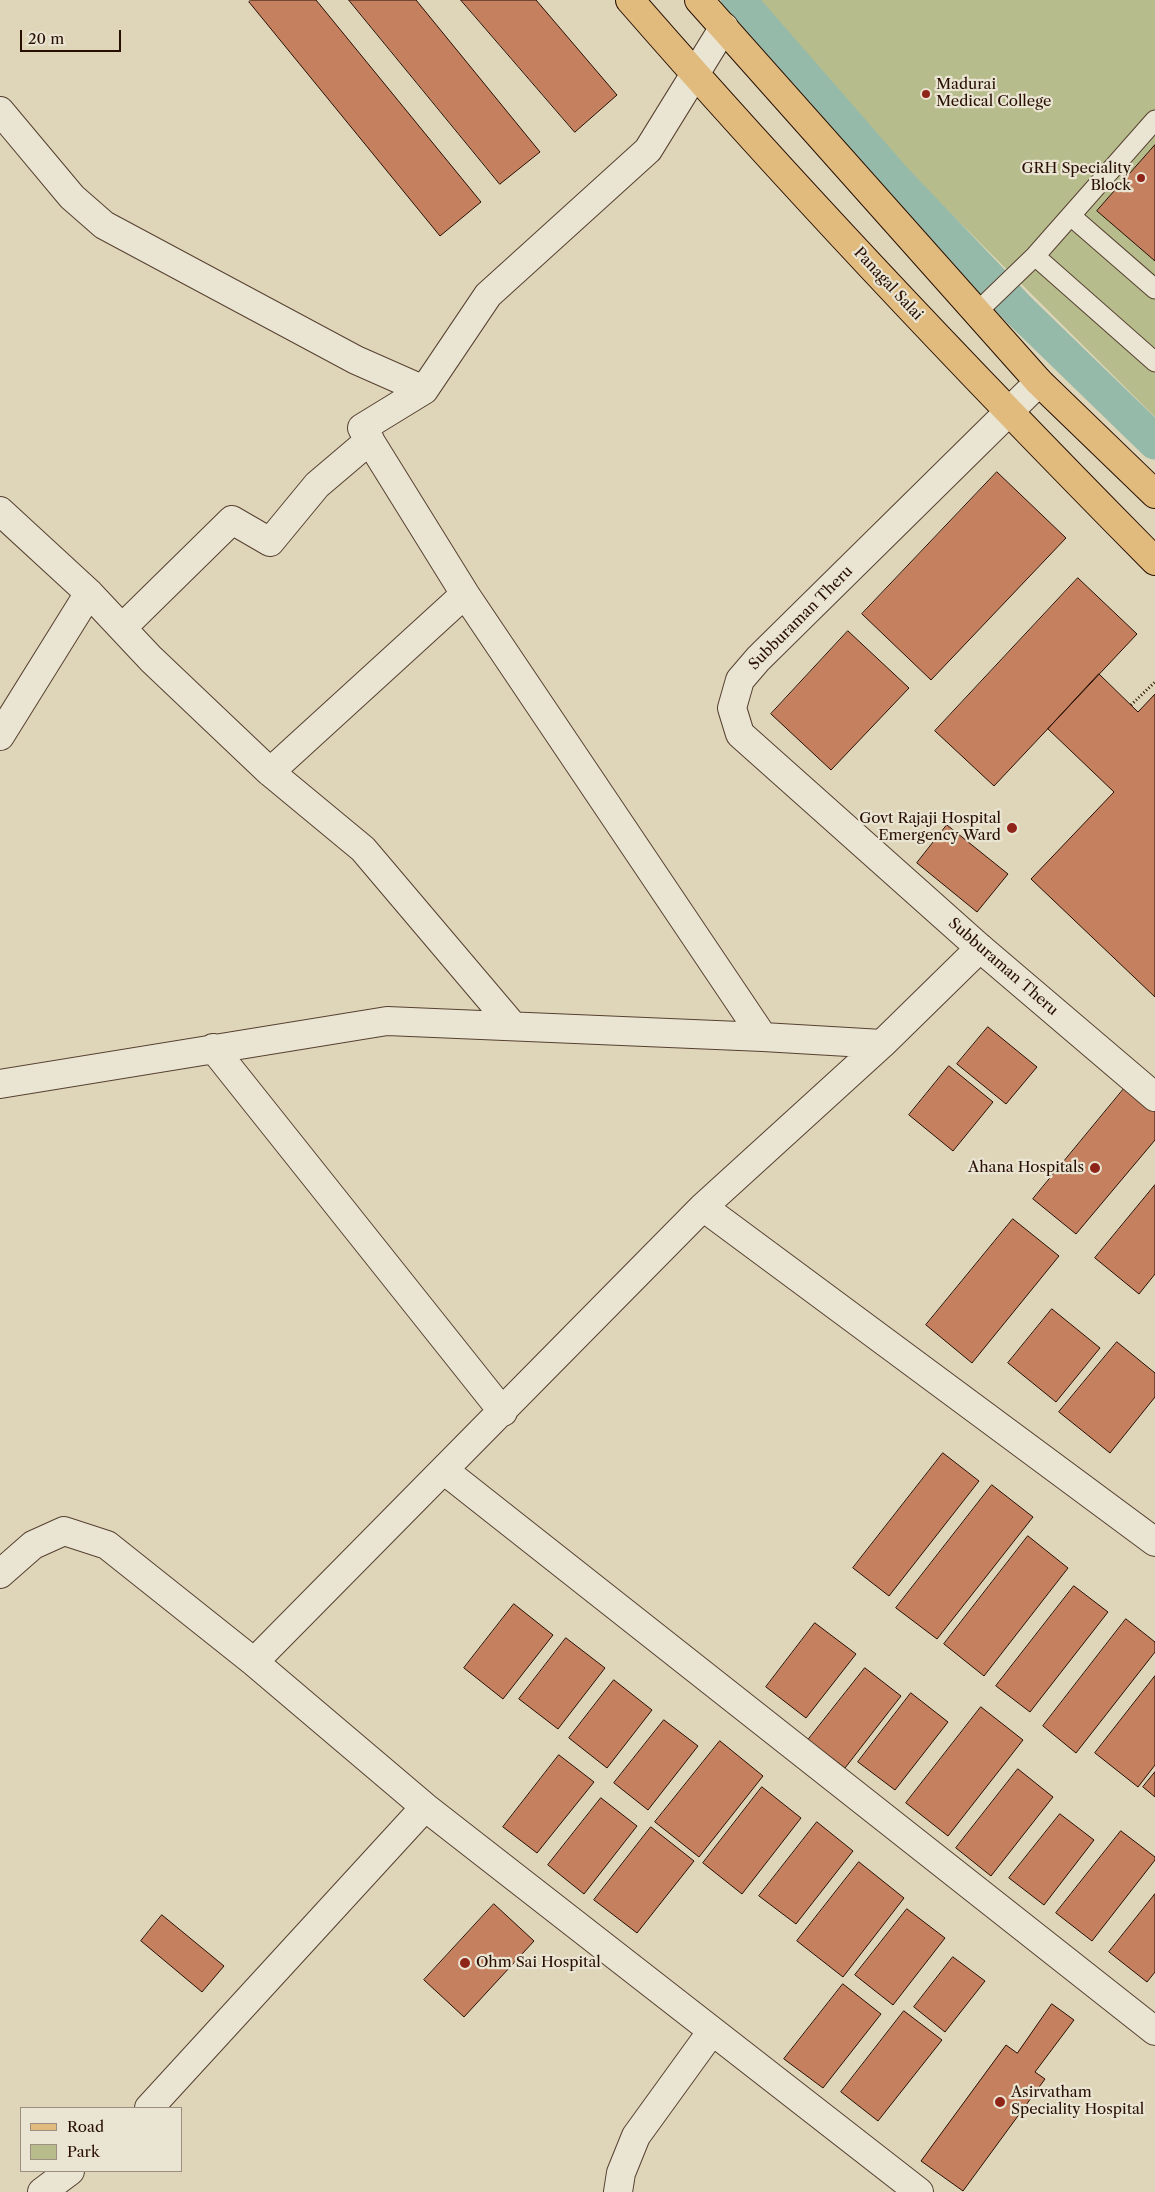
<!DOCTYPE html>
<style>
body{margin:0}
#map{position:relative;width:1155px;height:2192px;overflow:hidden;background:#dfd6ba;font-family:"Libre Caslon Text",serif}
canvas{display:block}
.legend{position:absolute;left:20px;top:2107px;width:162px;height:65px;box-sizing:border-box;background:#eae4d2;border:1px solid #9c8f7f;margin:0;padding:6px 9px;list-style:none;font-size:15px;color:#280f02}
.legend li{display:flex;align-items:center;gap:10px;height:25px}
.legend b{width:25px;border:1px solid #9c8f7f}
.scale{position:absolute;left:20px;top:30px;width:101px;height:22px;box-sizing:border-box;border:2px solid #280f02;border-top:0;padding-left:6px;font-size:15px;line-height:18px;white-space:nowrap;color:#280f02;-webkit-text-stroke:4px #eae4d2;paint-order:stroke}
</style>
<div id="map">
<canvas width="1155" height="2192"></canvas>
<ul class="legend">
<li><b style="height:6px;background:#e0bb7d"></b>Road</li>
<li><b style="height:14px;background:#b7bc8c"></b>Park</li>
</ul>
<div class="scale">20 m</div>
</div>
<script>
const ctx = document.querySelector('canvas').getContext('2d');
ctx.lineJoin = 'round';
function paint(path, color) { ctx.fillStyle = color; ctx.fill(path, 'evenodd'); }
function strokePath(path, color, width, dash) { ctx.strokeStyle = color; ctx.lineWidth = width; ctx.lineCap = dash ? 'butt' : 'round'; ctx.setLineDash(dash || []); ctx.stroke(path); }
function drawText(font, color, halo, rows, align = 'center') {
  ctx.font = font + ' "Libre Caslon Text",serif'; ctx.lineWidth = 4.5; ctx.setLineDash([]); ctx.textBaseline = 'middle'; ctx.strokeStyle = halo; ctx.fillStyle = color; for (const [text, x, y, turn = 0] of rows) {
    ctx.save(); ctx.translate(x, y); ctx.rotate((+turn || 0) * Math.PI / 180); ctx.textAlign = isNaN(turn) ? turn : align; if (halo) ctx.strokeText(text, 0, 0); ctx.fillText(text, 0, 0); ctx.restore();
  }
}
paint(new Path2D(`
 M754,0h401v417l-230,-229z`), '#b7bc8c');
strokePath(new Path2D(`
 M738,0l156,179 126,132 135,131`), '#95baa9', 35);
const building = new Path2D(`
 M251,0h65l165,202 -41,34 -191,-234z
 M349,0h67l124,152 -40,32z
 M461,0h75l81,95 -42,37z
 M1155,145v116l-58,-50z
 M997,472l69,66 -135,142 -69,-66z
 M1078,578l59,56 -143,152 -59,-55z
 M848,631l61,57 -78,82 -60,-56z
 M1099,674l39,38 17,-18v303l-124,-118 83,-87 -66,-63z
 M947,825l61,49 -31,38 -60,-49z
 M988,1027l49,40 -31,37 -49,-40z
 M949,1066l44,36 -40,49 -44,-36z
 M1132,1079l23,19v42l-79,94 -43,-35z
 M1155,1185v89l-16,20 -44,-36z
 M1013,1219l46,37 -87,107 -46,-38z
 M1052,1309l48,39 -44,54 -48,-39z
 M1117,1342l38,31v24l-45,56 -51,-41z
 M943,1453l36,28 -90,115 -36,-28z
 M992,1485l41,32 -96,122 -41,-31z
 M1028,1536l40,32 -84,108 -40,-32z
 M1074,1586l34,26 -78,100 -34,-26z
 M514,1604l39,31 -50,64 -39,-31z
 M1126,1619l29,23v10l-79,101 -33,-27z
 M815,1623l41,31 -50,64 -40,-31z
 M566,1638l39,30 -47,61 -39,-30z
 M865,1668l36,28 -56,72 -37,-28z
 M1155,1676v89l-17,22 -43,-34z
 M614,1680l38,30 -45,58 -38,-30z
 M911,1693l37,29 -53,68 -37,-28z
 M981,1707l42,33 -75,96 -42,-33z
 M664,1720l34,26 -50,64 -34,-27z
 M720,1741l43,35 -64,81 -44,-35z
 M559,1755l35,27 -57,71 -34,-26z
 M1018,1769l35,28 -62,79 -35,-28z
 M1155,1772v25l-12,-10z
 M762,1787l39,31 -59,76 -39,-31z
 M601,1798l36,28 -53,68 -36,-29z
 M1060,1814l34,26 -50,65 -35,-27z
 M817,1822l36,29 -57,73 -37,-28z
 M651,1827l43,34 -57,72 -43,-33z
 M1121,1831l34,26v3l-63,81 -36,-28z
 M859,1862l45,36 -61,79 -46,-36z
 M1155,1894v78l-8,10 -38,-30z
 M494,1904l40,37 -70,76 -40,-37z
 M907,1909l38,29 -52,67 -38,-30z
 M162,1915l62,51 -22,26 -61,-51z
 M953,1957l32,24 -40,51 -31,-25z
 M843,1984l38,30 -58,74 -39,-29z
 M1052,2004l22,16 -39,52 10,7 -82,112 -42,-30 85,-116 11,8z
 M904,2011l38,29 -64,81 -37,-29z`);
paint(building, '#c5815f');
strokePath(building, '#280f02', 1);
const service = new Path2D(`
 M1071,216l84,73
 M1035,256l120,106
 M977,312l58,-56 120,-136`);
const minor = new Path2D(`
 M724,27l-76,123 -160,145 -64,95 -62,38 103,166 298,443
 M0,111l72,86 32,28 252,135 68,30
 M0,511l89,82 62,66 119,113 93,77 150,177
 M122,628l110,-108 38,22 47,-57 53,-45
 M0,736l89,-143
 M270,772l195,-178
 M213,1048l290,364
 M0,1084l387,-63 376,16 119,7
 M703,1207l452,335
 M445,1471l710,560
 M0,1574l33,-29 31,-14 43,14 147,117 171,145 494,385
 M254,1662l449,-455 179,-163 98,-96
 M149,2108l276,-301
 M42,2192l28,-21
 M618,2192l3,-19 15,-37 76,-105`);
const tertiary = new Path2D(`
 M1039,382l-281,277 -18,21 -8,28 8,26 240,214 175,149`);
const primary = new Path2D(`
 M630,0c168,193 345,379 525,561
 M699,0l340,382 116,112`);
strokePath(service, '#564130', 21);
strokePath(minor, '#564130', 30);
strokePath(tertiary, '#564130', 30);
strokePath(primary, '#280f02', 30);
strokePath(new Path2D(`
 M1131,705l24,-23`), '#280f02', 3, [1, 2.5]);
strokePath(service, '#eae4d2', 19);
strokePath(minor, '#eae4d2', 28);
strokePath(tertiary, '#eae4d2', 28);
strokePath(primary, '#e0bb7d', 28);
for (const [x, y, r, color] of [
 [926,94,5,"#8f2418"],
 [1141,178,5,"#8f2418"],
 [1012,828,6,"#8f2418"],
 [1095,1168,6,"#8f2418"],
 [465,1963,6,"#8f2418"],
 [1000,2102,6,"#8f2418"]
]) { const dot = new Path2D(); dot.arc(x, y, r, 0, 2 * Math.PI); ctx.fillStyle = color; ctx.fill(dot); strokePath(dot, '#eae4d2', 2); }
drawText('15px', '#280f02', '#eae4d2', [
 ["Madurai",936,85],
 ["Medical College",936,102],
 ["GRH Speciality",1131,169,"right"],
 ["Block",1131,186,"right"],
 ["Govt Rajaji Hospital",1001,819,"right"],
 ["Emergency Ward",1001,836,"right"],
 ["Ahana Hospitals",1084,1168,"right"],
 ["Ohm Sai Hospital",476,1963],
 ["Asirvatham",1011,2093],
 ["Speciality Hospital",1011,2110]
], 'left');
drawText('15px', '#280f02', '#eae4d2', [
 ["Panagal Salai",888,284,47],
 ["Subburaman Theru",801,618,-45],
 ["Subburaman Theru",1003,967,41]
]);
</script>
